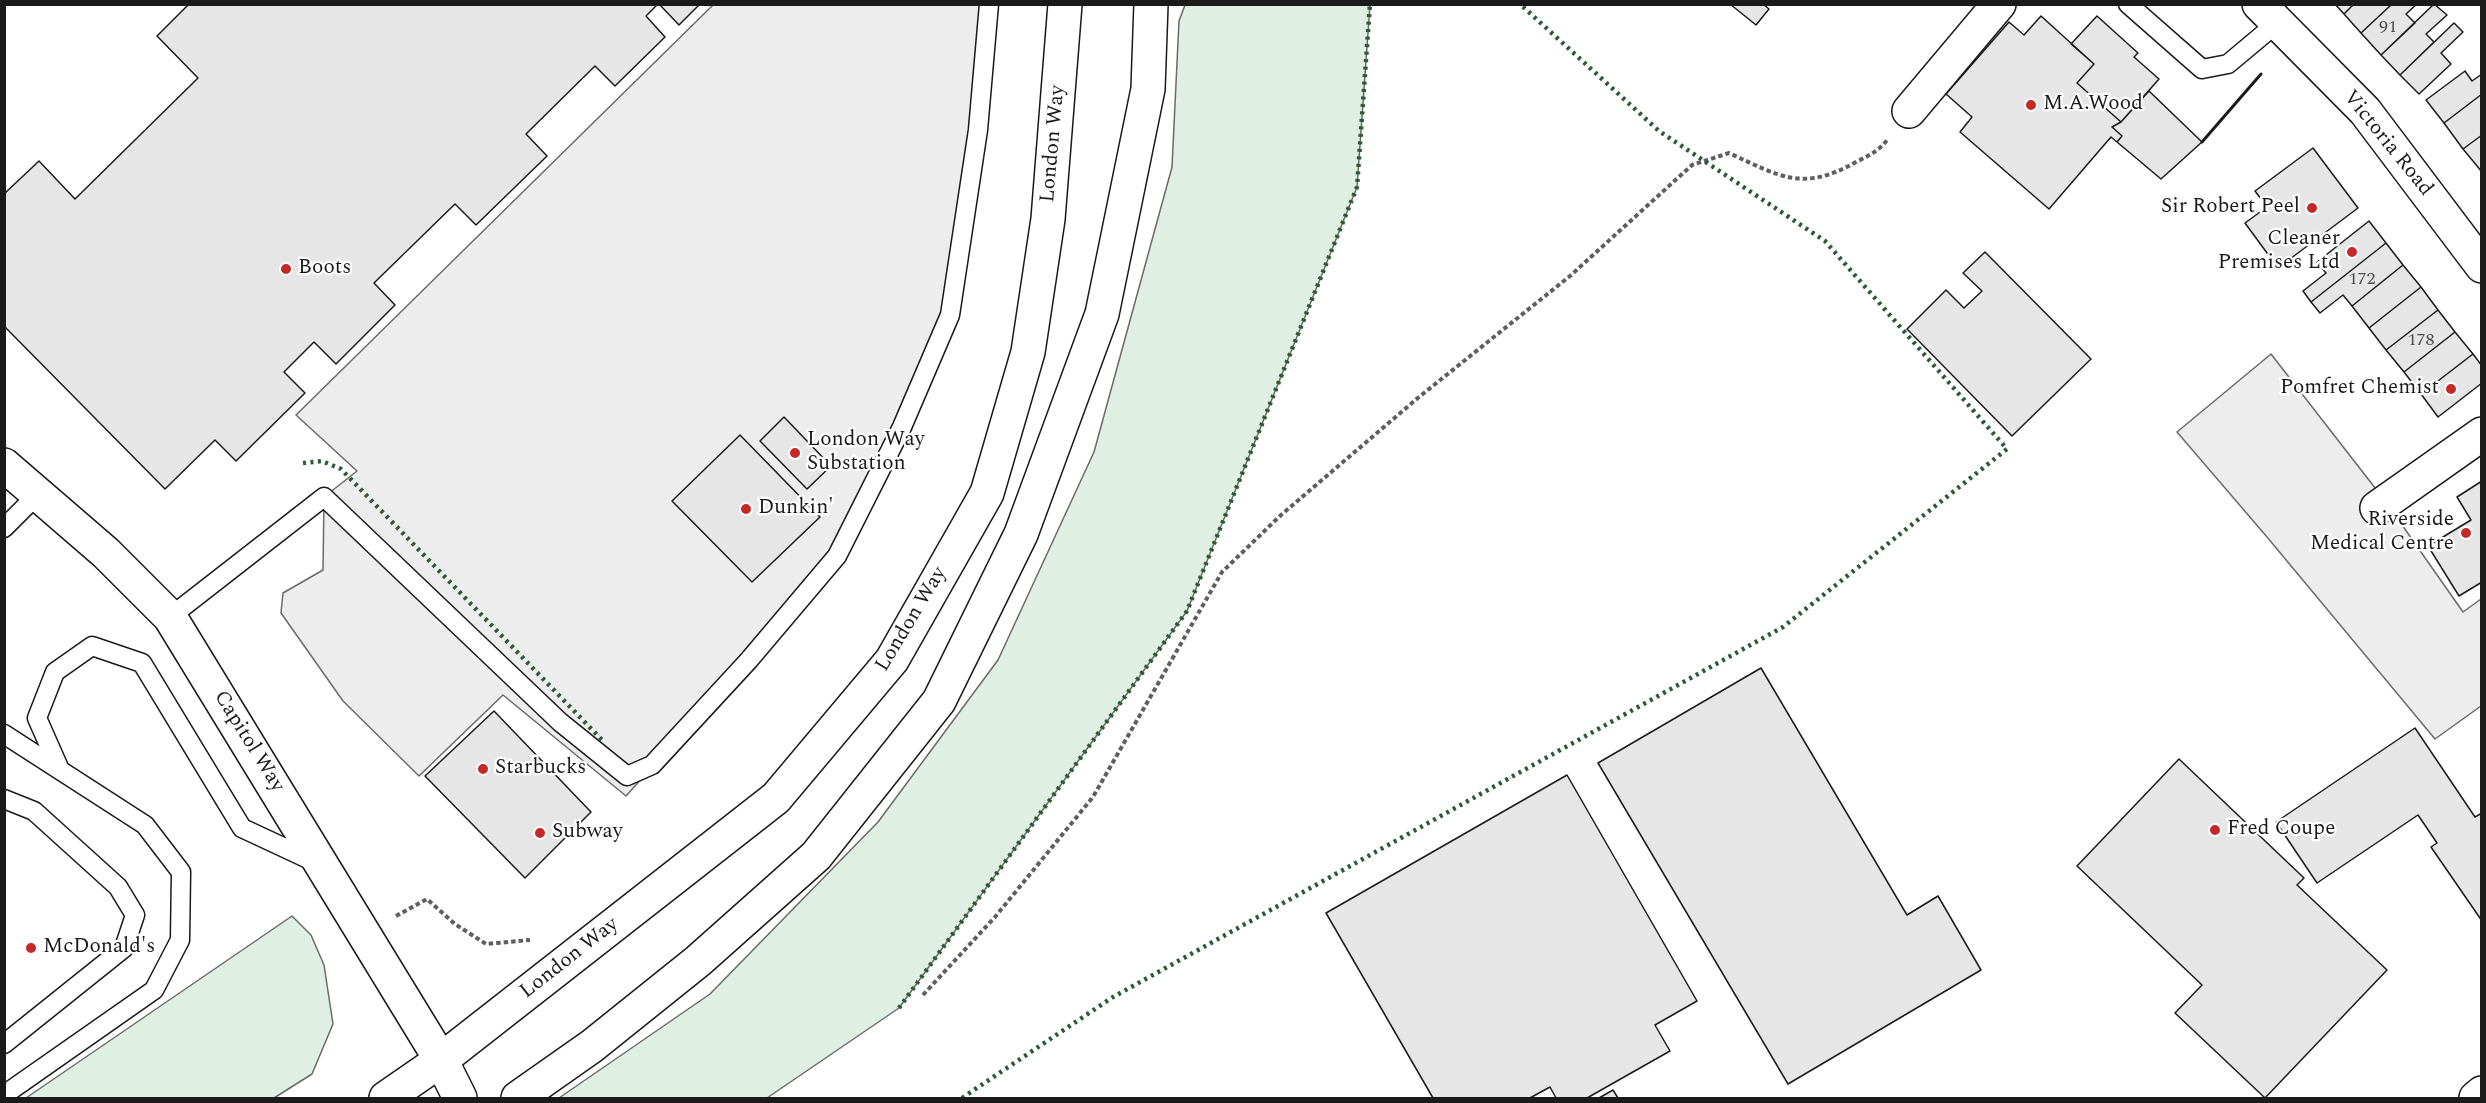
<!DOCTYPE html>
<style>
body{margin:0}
#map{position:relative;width:2486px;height:1103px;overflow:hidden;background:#fff;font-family:Spectral,serif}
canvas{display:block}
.frame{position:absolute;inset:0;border:6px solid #1a1a1a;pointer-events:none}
</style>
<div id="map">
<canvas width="2486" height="1103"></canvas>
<div class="frame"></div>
</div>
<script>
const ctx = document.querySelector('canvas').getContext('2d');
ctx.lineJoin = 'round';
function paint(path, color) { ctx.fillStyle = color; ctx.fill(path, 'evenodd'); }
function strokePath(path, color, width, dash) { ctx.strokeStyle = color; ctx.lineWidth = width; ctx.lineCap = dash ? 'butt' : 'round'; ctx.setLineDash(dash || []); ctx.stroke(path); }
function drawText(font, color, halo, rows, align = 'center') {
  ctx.font = font + ' Spectral,serif'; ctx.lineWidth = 4.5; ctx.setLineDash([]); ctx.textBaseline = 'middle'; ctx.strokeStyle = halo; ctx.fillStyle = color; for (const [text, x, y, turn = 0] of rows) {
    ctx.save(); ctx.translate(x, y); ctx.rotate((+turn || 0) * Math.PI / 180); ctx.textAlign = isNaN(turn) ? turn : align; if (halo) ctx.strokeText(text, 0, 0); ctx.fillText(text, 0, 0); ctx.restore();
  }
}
const green = new Path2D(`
 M1185,5h185l-13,182 -170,424 -288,397 -132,90h-208l151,-104 168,-172 120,-162 96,-208 78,-285 7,-146z
 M292,916l19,19 13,30 9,59 -21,50 -38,24h-248z`);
paint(green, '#e0efe3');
strokePath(green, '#6a6a6a', 1.5);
const parking = new Path2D(`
 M713,5h278l-40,311 -112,242 -213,238 -123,-101 -84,81 -76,-75 -62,-88 2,-20 40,-23 1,-73 33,-26 -61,-56z
 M2271,354l115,148 77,110 18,-13v107l-46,33 -168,-202 -90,-105z`);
paint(parking, '#ededed');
strokePath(parking, '#6a6a6a', 1.5);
const building = new Path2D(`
 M189,4h469l-12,12 19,21 -50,49 -20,-20 -69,68 21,22 -71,69 -21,-21 -81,79 21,22 -59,59 -22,-22 -30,30 21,21 -69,68 -21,-21 -50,49 -161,-163v-132l35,-33 36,38 123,-121 -41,-42z
 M659,4h41l-21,21z
 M1730,4h33l6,5 -13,16z
 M2335,4h19l-10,10z
 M2354,4h38l-31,29 -17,-19z
 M2392,4h25l-11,10 9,9 -34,32 -20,-22z
 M2434,4l13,11 -21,19 8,8 -34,33 -19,-20z
 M2041,16l53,48 -17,19 44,39 -9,5 10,9 -5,6 -6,-5 -62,72 -89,-77 12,-15 -26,-23 63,-72 15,13z
 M2097,16l41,37 -4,4 25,22 -38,43 -44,-39 17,-19 -23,-20z
 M2454,23l9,9 -22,21 10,11 -32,30 -19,-19z
 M2465,71l7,10 10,-7v20l-38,29 -18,-23z
 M2149,91l53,51 -41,37 -44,-37 5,-6 -10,-9 9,-5z
 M2482,94v41l-19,14 -19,-26z
 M2482,135v37l-19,-23z
 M2313,148l45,60 -80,60 -33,-45 22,-16 -12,-16z
 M2369,221l17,22 -75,59 -8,-11 23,-18 -9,-11z
 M2386,243l17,22 -51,41 -9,-11 -23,18 -9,-11z
 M1985,252l106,107 -79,77 -105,-107 39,-39 18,18 18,-17 -19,-18z
 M2403,265l18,22 -52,41 -17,-22z
 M2421,287l17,23 -52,40 -17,-22z
 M2438,310l17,22 -51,40 -18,-22z
 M2455,332l18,22 -52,40 -17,-22z
 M2473,354l9,12v17l-44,34 -17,-23z
 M784,417l47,49 -24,23 -47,-48z
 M740,435l80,82 -68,65 -80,-81z
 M2482,481v101l-23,14 -31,-50 43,-26 -14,-23z
 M1761,668l146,247 31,-19 43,74 -193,114 -190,-321z
 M494,711l97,101 -66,66 -100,-102z
 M2415,728l60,89 7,-4v108l-51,-74 6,-4 -19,-28 -101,68 -41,-61z
 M2179,759l125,119 -7,7 90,85 -122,128 -90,-85 27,-28 -125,-119z
 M1567,775l130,226 -42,24 15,26 -83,47h-31l-6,-11 -20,11h-97l-107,-185z
 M1613,1090l5,8h-19z`);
paint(building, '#e6e6e6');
strokePath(building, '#1a1a1a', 1.5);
const service = new Path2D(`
 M2128,4l74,65 26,-5 49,-41
 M4,528l33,-33
 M170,617l154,-120 236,225 67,54 25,-11 97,-105 88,-104 65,-129 48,-112 28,-185 11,-126
 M4,734l141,91 36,47 -1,68 -26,50 -150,105
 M60,770l-23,-52 18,-46 37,-26 50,17 100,165 75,35
 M4,799l30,12 84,76 17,28 -11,33 -120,96`);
const minor = new Path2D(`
 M1909,111l90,-107
 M4,465l102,88 64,64 271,443
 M2377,508l105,-74`);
const secondary = new Path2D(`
 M2476,1098l6,-5`);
const primary = new Path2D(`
 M2259,4l106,107 117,155`);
const trunk = new Path2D(`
 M441,1060l19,38
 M386,1098l55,-38 335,-262 116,-138 95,-167 41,-141 20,-133 17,-215
 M518,1098l74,-52 106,-85 118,-105 123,-155 82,-167 81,-220 46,-225 3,-85`);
strokePath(service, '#1a1a1a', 21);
strokePath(minor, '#1a1a1a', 36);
strokePath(secondary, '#1a1a1a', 36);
strokePath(primary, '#1a1a1a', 36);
strokePath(trunk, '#1a1a1a', 36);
strokePath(new Path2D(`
 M396,916l31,-17 28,25 31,20 44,-4
 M923,995l72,-78 98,-120 129,-225 59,-57 138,-118 151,-121 122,-111 37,-12c52,24 74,39 127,9 12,-6 23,-11 31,-22`), '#5f5f5f', 4, [4.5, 3]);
strokePath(service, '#fff', 18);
strokePath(minor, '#fff', 33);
strokePath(secondary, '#fff', 33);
strokePath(primary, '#fff', 33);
strokePath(trunk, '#fff', 33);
strokePath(new Path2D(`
 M303,463l19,-2 19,8 261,271
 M899,1008l288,-397 170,-424 13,-183
 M962,1098l151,-101 670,-370 224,-178 -182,-208 -166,-110 -139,-127`), '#2b5a34', 4.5, [3, 4.5]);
strokePath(new Path2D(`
 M2202,142l59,-68`), '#1a1a1a', 3);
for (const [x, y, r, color] of [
 [2031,105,6,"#c62828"],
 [2312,208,6,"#c62828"],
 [2352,252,6,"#c62828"],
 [286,269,6,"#c62828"],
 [2451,389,6,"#c62828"],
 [795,453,6,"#c62828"],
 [746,509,6,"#c62828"],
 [2466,533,6,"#c62828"],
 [483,769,6,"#c62828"],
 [2215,830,6,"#c62828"],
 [540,833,6,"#c62828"],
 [31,948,6,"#c62828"]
]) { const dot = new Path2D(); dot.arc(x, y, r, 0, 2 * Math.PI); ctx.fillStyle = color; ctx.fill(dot); strokePath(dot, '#fff', 2); }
drawText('18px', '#4d4d4d', null, [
 ["91",2388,28],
 ["172",2362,280],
 ["178",2421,341]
]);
drawText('21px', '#1a1a1a', '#fff', [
 ["M.A.Wood",2043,105],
 ["Sir Robert Peel",2300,208,"right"],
 ["Cleaner",2340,240,"right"],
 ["Premises Ltd",2340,264,"right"],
 ["Boots",298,269],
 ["Pomfret Chemist",2439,389,"right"],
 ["London Way",807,441],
 ["Substation",807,465],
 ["Dunkin'",758,509],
 ["Riverside",2454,521,"right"],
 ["Medical Centre",2454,545,"right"],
 ["Starbucks",495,769],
 ["Fred Coupe",2227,830],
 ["Subway",552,833],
 ["McDonald's",43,948]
], 'left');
drawText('21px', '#1a1a1a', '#fff', [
 ["London Way",1054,144,-85],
 ["Victoria Road",2387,144,51],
 ["London Way",912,620,-59],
 ["Capitol Way",248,742,58],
 ["London Way",570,959,-38]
]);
</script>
